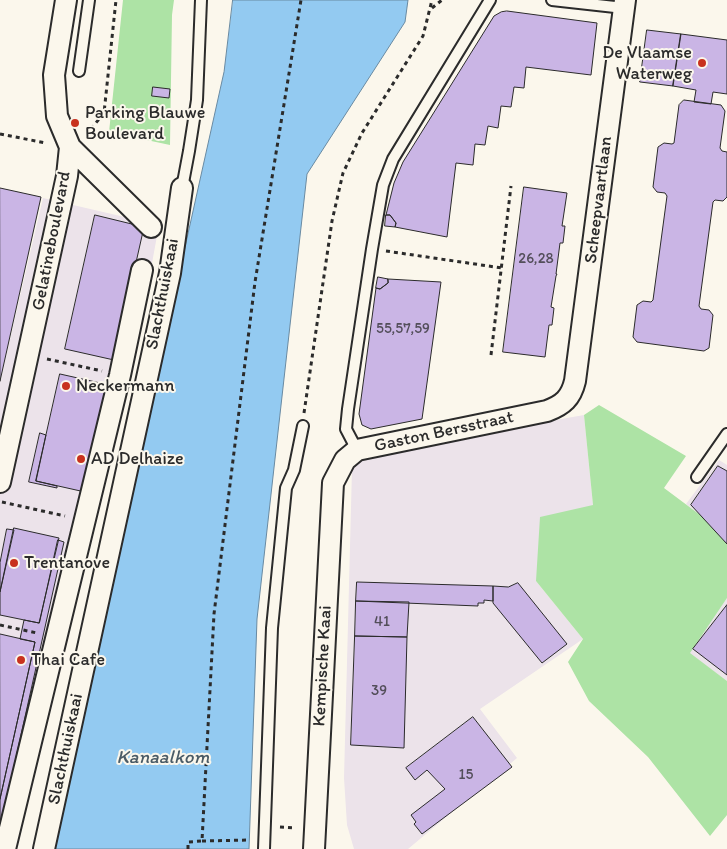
<!DOCTYPE html>
<style>
body{margin:0}
canvas{display:block;background:#fbf7ec}
</style>
<canvas width="727" height="849"></canvas>
<script>
const ctx = document.querySelector('canvas').getContext('2d');
ctx.lineJoin = 'round';
function paint(path, color) { ctx.fillStyle = color; ctx.fill(path, 'evenodd'); }
function strokePath(path, color, width, dash) { ctx.strokeStyle = color; ctx.lineWidth = width; ctx.lineCap = dash ? 'butt' : 'round'; ctx.setLineDash(dash || []); ctx.stroke(path); }
function drawText(font, color, halo, rows, align = 'center') {
  ctx.font = font + ' Itim,sans-serif'; ctx.lineWidth = 4; ctx.setLineDash([]); ctx.textBaseline = 'middle'; ctx.strokeStyle = halo; ctx.fillStyle = color; for (const [text, x, y, turn = 0] of rows) {
    ctx.save(); ctx.translate(x, y); ctx.rotate((+turn || 0) * Math.PI / 180); ctx.textAlign = isNaN(turn) ? turn : align; if (halo) ctx.strokeText(text, 0, 0); ctx.fillText(text, 0, 0); ctx.restore();
  }
}
paint(new Path2D(`
 M43,198l116,27 -9,49 -150,575v-467z
 M584,415l9,90 -57,76 47,58 -103,70 37,49 -109,91h-54l-7,-24 -3,-47 8,-309 8,-9 16,-8z
 M719,460l8,5v70l-41,-31z
 M727,598v83l-38,-28z`), '#ece3ea');
paint(new Path2D(`
 M123,0h51l-2,15 -2,130 -61,-13z
 M599,405l87,51 -22,32 63,47v63l-37,55 37,28v134l-17,21 -62,-79 -59,-56 -21,-39 15,-23 -47,-58 4,-64 53,-12 -9,-90z`), '#ade3a5');
const water = new Path2D(`
 M233,0h175l-3,22 -98,152 -50,445 -8,230h-198l173,-777z`);
paint(water, '#93caf1');
strokePath(water, '#698aa2', 1);
const building = new Path2D(`
 M507,11l90,12 -6,52 -65,-8 -2,21 -10,-1 -3,20 -10,-1 -3,22 -10,-2 -3,19 -10,-1 -2,21 -17,-2 -9,74 -52,-10 1,-4 -6,-8h-4l8,-32 9,-21 91,-146 7,-4z
 M647,30l34,4 -8,52 -33,-4z
 M681,34l46,6v54l-14,-2 -2,12 -17,-2 2,-12 -23,-4z
 M153,87l17,2 -1,9 -17,-2z
 M684,100l37,5 4,6 -5,37 2,3 5,1v45l-4,4 -8,-1 -2,2 -14,104 2,3 8,1 4,5 -4,33 -5,3 -67,-9 -4,-5 4,-32 6,-4 8,1 2,-2 14,-104 -2,-3 -8,-1 -4,-5 5,-40 6,-4 8,1 2,-1 5,-38z
 M524,187l43,6 -5,33h3l-2,17h-3l-4,31h1l-1,2 -5,31 3,1 -2,17h-3l-4,32 -42,-5z
 M0,188l41,9 -41,184z
 M95,215l49,12 -30,133 -49,-11z
 M386,215h4l6,8 -1,4 -10,-1z
 M378,277l10,2v4l-8,6 -4,-1z
 M388,279l53,3 -19,137 -51,10 -9,-4 -3,-11 17,-126 4,1 8,-6z
 M60,374l49,11 -24,107 -49,-11z
 M40,433l6,2 -10,46 21,5v2l-28,-6z
 M718,466l9,5v73l-36,-39z
 M14,528l45,10 -20,85 -39,-8v-23z
 M7,529l7,1 -14,62v-29z
 M58,540l6,2 -64,287v-30l35,-157 -15,-3 4,-19 15,3z
 M357,582l136,4v15l-9,-1v3h-6v3l-122,-5z
 M518,583l49,61 -25,19 -49,-60v-17l15,1z
 M356,601l53,1 -2,35 -52,-1z
 M727,605v70l-34,-26z
 M0,634l35,8 -35,157z
 M355,636l52,1 -3,111 -53,-3z
 M473,717l39,50 -90,67 -8,-10 2,-2 -5,-7 34,-26 -18,-19 -12,10 -9,-12z`);
paint(building, '#cab5e5');
strokePath(building, '#2b2b2b', 1);
const lane = new Path2D(`
 M552,0l72,8
 M79,71l10,-71
 M182,188l7,-37 8,-51 4,-100
 M357,450l-11,-21 2,-20 24,-160 11,-64 10,-26 97,-159
 M697,477l30,-43
 M264,849l8,-221 14,-140 8,-18 9,-44`);
const street = new Path2D(`
 M70,147l81,80
 M0,482l67,-306 3,-29 -13,-31 -3,-41 12,-75
 M5,849l115,-474 22,-105
 M44,849l126,-576 12,-85
 M314,849l19,-366 12,-23 12,-10 190,-39c16,-6 24,-13 28,-30l50,-381`);
strokePath(lane, '#2b2b2b', 14);
strokePath(street, '#2b2b2b', 24);
strokePath(new Path2D(`
 M432,8l10,-8
 M0,134l46,9
 M86,135l18,-22 12,-113
 M386,251l116,17
 M491,355l20,-169
 M47,359l55,12
 M304,413l28,-192 11,-48 19,-40 61,-97 9,-36
 M2,502l63,14
 M0,625l37,8
 M280,827l16,1
 M202,841l47,-1
 M188,849v-7l14,-1 12,-227 41,-332 46,-282`), '#2b2b2b', 3, [4, 4]);
strokePath(lane, '#fbf7ec', 10);
strokePath(street, '#fbf7ec', 20);
for (const [x, y, r, color] of [
 [702,63,5,"#c8321e"],
 [75,123,5,"#c8321e"],
 [66,386,5,"#c8321e"],
 [81,459,5,"#c8321e"],
 [14,563,5,"#c8321e"],
 [21,660,5,"#c8321e"]
]) { const dot = new Path2D(); dot.arc(x, y, r, 0, 2 * Math.PI); ctx.fillStyle = color; ctx.fill(dot); strokePath(dot, '#fbf7ec', 2); }
drawText('15px', '#534e5a', null, [
 ["26,28",536,259],
 ["55,57,59",403,329],
 ["41",382,622],
 ["39",379,691],
 ["15",466,775]
]);
drawText('18px', '#2b2b2b', '#fbf7ec', [
 ["De Vlaamse",692,53,"right"],
 ["Waterweg",692,74,"right"],
 ["Parking Blauwe",85,113],
 ["Boulevard",85,134],
 ["Neckermann",76,386],
 ["AD Delhaize",91,459],
 ["Trentanove",24,563],
 ["Thai Cafe",31,660]
], 'left');
drawText('18px', '#2b2b2b', '#fbf7ec', [
 ["Scheepvaartlaan",599,200,-83],
 ["Gelatineboulevard",52,241,-79],
 ["Slachthuiskaai",163,294,-79],
 ["Gaston Bersstraat",444,432,-12],
 ["Kempische Kaai",323,666,-87],
 ["Slachthuiskaai",66,749,-78]
]);
drawText('italic 19px', '#4a5b66', '#fbf7ec', [
 ["Kanaalkom",163,758]
]);
</script>
